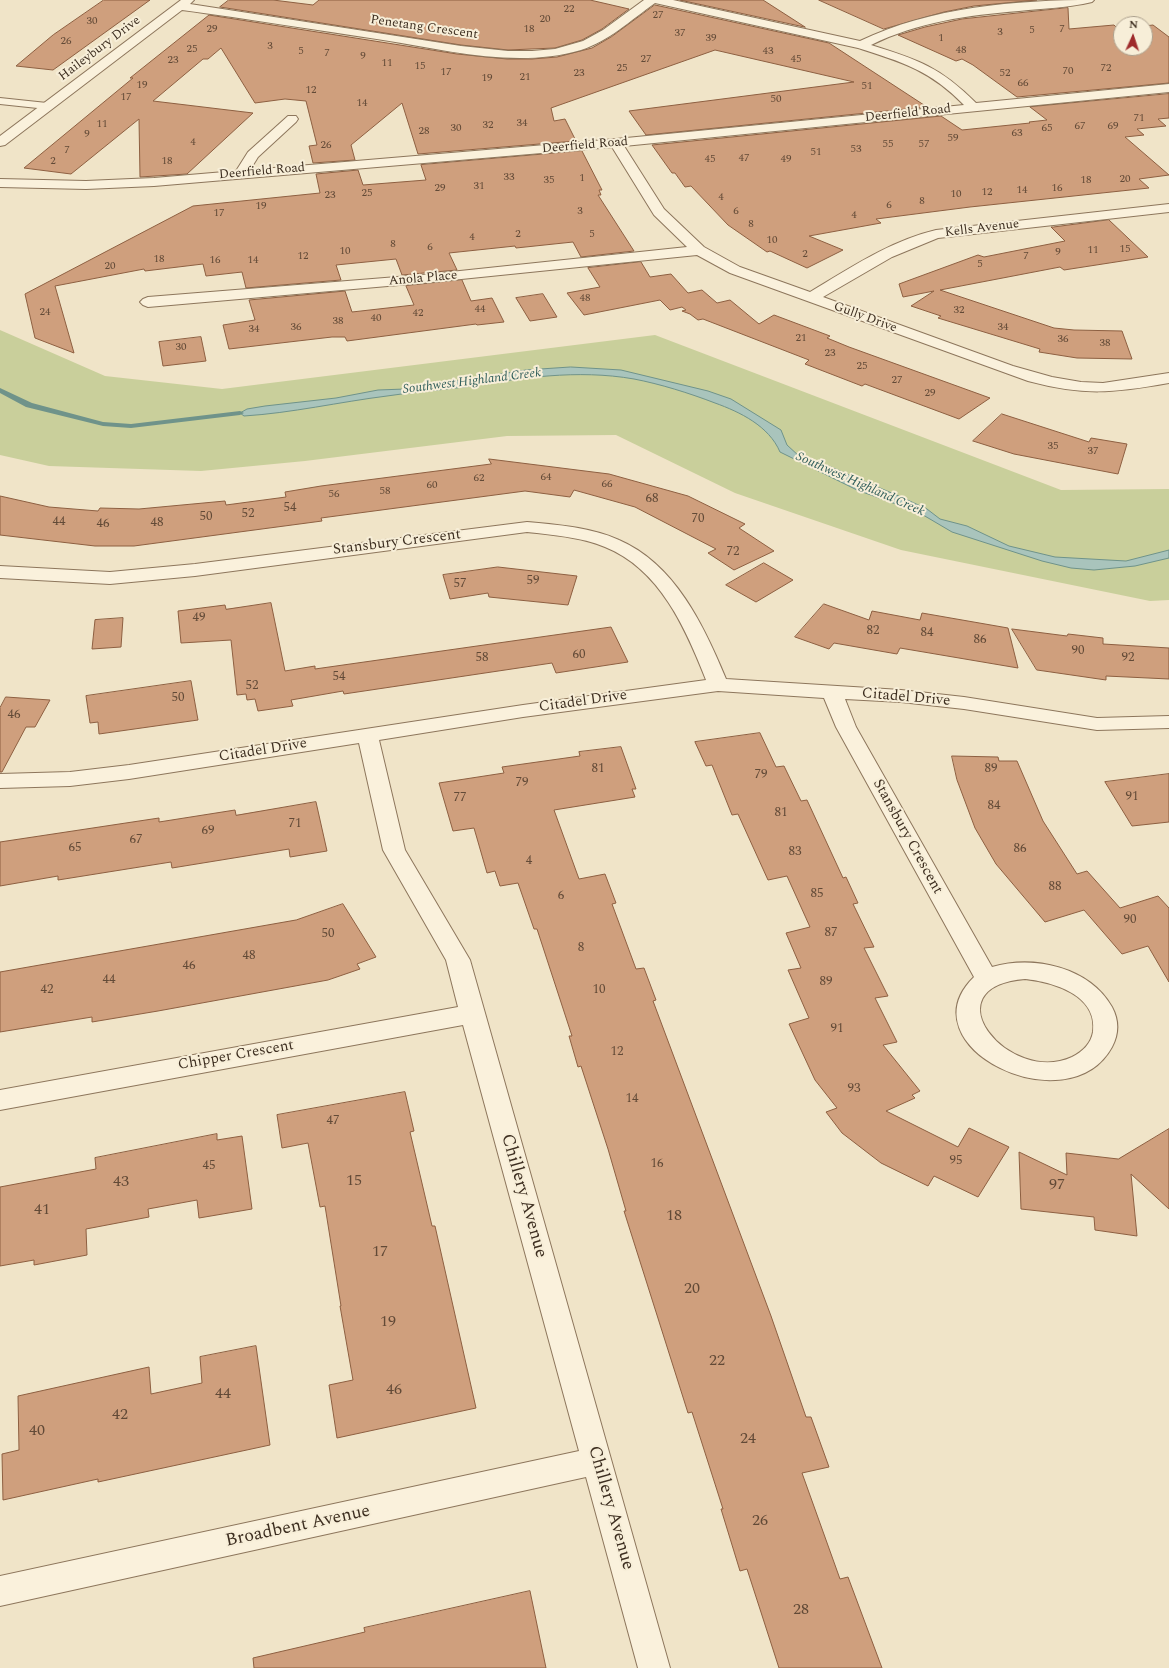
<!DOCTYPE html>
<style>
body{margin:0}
#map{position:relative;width:1169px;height:1668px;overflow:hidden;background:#f0e4c8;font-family:Spectral,serif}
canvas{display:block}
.north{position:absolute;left:1113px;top:16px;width:40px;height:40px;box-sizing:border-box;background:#f7eed8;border:1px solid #ada18e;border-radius:50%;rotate:3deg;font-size:11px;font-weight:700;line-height:16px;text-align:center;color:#3d2e20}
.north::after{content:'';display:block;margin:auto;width:14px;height:18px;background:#9e2a2b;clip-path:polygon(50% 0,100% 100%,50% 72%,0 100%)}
</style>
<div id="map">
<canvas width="1169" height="1668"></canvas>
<div class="north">N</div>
</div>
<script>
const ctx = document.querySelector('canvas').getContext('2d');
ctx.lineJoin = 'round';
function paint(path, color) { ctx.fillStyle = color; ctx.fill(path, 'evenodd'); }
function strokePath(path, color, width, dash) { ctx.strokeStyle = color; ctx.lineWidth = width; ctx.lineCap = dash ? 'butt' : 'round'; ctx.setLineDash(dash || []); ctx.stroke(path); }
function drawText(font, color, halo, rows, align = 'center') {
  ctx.font = font + ' Spectral,serif'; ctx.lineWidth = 4; ctx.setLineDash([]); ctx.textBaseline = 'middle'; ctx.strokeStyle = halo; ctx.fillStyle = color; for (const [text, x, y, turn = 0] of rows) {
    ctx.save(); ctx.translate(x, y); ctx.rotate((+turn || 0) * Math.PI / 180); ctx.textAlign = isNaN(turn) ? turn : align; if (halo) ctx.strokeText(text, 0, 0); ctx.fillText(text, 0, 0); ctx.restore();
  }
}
paint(new Path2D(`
 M0,330l105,46 117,13 433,-54 406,155 108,-1v111l-19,1 -249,-51 -166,-57 -119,-58 -109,1 -202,25 -104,10 -152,-5 -49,-11z`), '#c9cf9b');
const water = new Path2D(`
 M571,367l50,3 87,21 23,8 50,31 6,15 12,11 32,11 70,30 26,12 13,10 27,7 42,20 46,11 71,4 43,-11v8l-34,8 -41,4 -23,-2 -29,-7 -90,-29 -34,-20 -61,-22 -77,-38c-11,-26 -40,-40 -65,-49 -26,-10 -55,-19 -81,-24 -57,-10 -113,-1 -169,8 -26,3 -52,5 -78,9 -48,6 -95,17 -143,20l-4,-3 7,-4 18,-3 71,-8 42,-8 27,-1 121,-19z`);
paint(water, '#a9c4bc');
strokePath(water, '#6f938a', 1);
paint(new Path2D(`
 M0,388l32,15 71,19 28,2 109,-13 4,2 -4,2 -109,13 -28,-2 -77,-19 -26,-14z`), '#6f938a');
const building = new Path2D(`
 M104,0h46l-97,70 -37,-4 37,-31z
 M229,0h44l40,5 6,-5h271l39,9 -27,20 -20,11 -27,8 -47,2 -47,-5 -241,-38z
 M680,0h83l42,27z
 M819,0h218l-63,6 -30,6 -60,17z
 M655,5l174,38 98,64 -281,28 -17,-24 225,-29 -139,-32 -164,58 3,13 11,-2 11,22 -158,13 -16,-51 -51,42 4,15 -42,3 -4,-17 8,-1 -11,-44 -21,-2 -30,4 -34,-55 -13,11h-5l-50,42 100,12 -66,61 -47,3 -1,-58 -68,55 -47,-6 109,-90h-3l79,-63 248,39 50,5h25l25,-2 35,-9 19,-11z
 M1068,8l1,21 45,-4 3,3h4v20h24v-22l8,-1 16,12v46l-152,14 -44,-32 -11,-6 -6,2 -58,-26 27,-8 37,-8z
 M1169,94v24l-11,1 8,7 -29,3 7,6 -19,2 44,38 -30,4 10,9 -179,19 -94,12 5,4 -72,13 34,14 -36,18 -37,-17 -3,1 -39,-27 -37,-39 -6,1 -10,-14h-3l-20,-28 289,-29 21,14 68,-7 -1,-1 18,-2 -17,-13z
 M582,151l20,39h-3l2,5h-3l36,56 -53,6 -8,-15 -57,6 -1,-2 -66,7 8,17 -55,5 -6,-16 -60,6 5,15 -95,8 -4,-16 -36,4 -3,-12 -58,7 -1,-2 -89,17 19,67 -39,-15 -10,-44 168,-88 127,-13 -4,-19 42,-4 5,15 63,-5 -5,-15z
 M1109,220l39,37 -84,13 -4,-3 -120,23 114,38 20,2 48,1 10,28 -55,-1 -38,-6 1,-3 -102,-31 3,-2 -30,-10 23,-15 -31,6 -4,-13 79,-29 6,2 81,-16 -14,-14h2z
 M641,262l9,15 21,-3 17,19 14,-3 15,13 13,-3 29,24 15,-9 56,21 -3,2 22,9 141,51 -31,21 -94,-35 -3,2 -57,-22 4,-4 -106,-41 -5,1 -8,-6 -8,-3 4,-1 -4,-3 -12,3 -10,-10 -76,15 -17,-22 33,-6 -12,-19z
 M462,280l9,21 21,-3 12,24 -27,3 -1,-1 -129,17 -2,-4h-13l-103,12 -6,-24 32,-5 -6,-20 96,-9 7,21 62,-7 -8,-19z
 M543,294l14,23 -27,4 -14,-23z
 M201,337l5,24 -43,5 -4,-24z
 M1002,414l87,28 2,-4 36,6 -9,30 -104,-20 -41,-13z
 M489,459l120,15 79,22 57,28 -6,4 35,23 -40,19 -26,-17 8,-4 -81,-42 -61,-17 -4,7 -45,-6 -204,27 1,3 -188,25h-39l-95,-11v-39l49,11 49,4 2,-3 39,1 86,-8 1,4 60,-8 -1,-5 36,-6 170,-22z
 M764,563l29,17 -37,22 -30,-17z
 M498,567l79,9 -9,29 -79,-8 -1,-4 -38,6 -7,-24z
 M271,603l14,68 30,-5v3l296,-42 17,35 -72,11 -4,-10 -208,31 -1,-3 -52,9 2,6 -35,5 -3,-12 -8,1 -1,-6 -9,1 -6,-55 -50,3 -3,-32 47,-6 1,4z
 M824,604l45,16 3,-9 48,9 2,-7 86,15 10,40 -118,-20 -3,6 -63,-11 -5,6 -34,-12z
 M123,618l-2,29 -29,2 3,-29z
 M1012,629l55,7 1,-2 35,4v6l66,4v31l-63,-3v4l-69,-10z
 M191,681l7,39 -99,14 -1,-12 -8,1 -4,-27z
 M6,697l44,3 -15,27h-9l-24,45h-2v-64z
 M760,733l16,34 8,-1 17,35 6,-1 36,78 3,-1 12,26 -5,1 21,43 -10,1 24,48 -13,2 22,44 -14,3 37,46 -8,4 3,3 -29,13 72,36 11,-19 40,19 -31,50 -44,-21 -6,10 -47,-23 -39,-30 -16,-21 11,-4 -22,-28 -26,-56 20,-6 -21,-48 13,-2 -15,-35 24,-6 -23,-51 -19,4 -30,-66 -6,1 -20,-50 -6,1 -11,-24z
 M621,747l15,42h-4l3,8 -81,13 25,69 26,-5 11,29 -4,1 24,65 8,-1 12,32 -3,1 118,315 35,101h5l18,50 -27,6 38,106 8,-2 34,91h-103l-32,-99 -7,2 -19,-62h2l-31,-97 -4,1 -64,-202h2l-18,-62 -27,-83 -3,1 -9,-31h3l-35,-107h-3l-16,-46 -18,3 -5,-15 -8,2 -13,-45 -21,3 -14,-48 65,-10 -2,-6 78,-11 -1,-4z
 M952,756l46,1 1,4h18l26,60 34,53 10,-3 33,37 38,-12 11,12v74l-21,-36 -26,8 -38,-44 -39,12 -49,-58 -21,-36 -18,-48z
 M1169,774v48l-37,4 -27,-44z
 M316,802l11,49 -37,6 -1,-8 -117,19 -1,-6 -113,18v-4l-58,10v-44l159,-24v4l76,-12 1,5z
 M343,904l33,53 -19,7 3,5 -32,11 -170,31 -66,11v-5l-92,15v-60l296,-52z
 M405,1092l9,39 -4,1 22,94h3l41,182 -139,30 -8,-53 24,-5 -13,-74h1l-16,-100 -5,1 -12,-64 -26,5 -5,-33z
 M1169,1129v80l-38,-35 6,62 -42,-6 -1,-13 -73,-8 -2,-57 48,23 -1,-22 52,6z
 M217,1134v6l25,-4 10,73 -53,9 -2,-18 -49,9 1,8 -63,12 1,26 -53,10v-5l-34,6v-79l96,-18 -1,-11z
 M256,1346l14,99 -172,37v-3l-95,21 -1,-46 17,-4 -1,-54 131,-29 2,27 51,-11 -2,-26z
 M530,1591l16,77h-292l-1,-10 112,-26 -1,-4z`);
paint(building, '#cf9f7d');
strokePath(building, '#8d5f41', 1);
const service = new Path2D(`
 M0,98l47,5 5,3 -5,3 -47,-5z`);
const minor = new Path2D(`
 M181,0h13l-4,4 271,42 47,5h24l23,-2 28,-8 20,-11 41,-30h29l187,41c71,-34 155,-41 234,-41l-2,2c-24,6 -48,6 -73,9 -51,4 -101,11 -148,34 48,15 69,22 105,58l193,-19v8l-545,54 40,63 40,38 36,20 70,25c40,-24 80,-51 126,-62l233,-26v8l-231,26 -46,19 -69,40 190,69 39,11 29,5 22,1 66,-10v10c-56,10 -85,13 -141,-2l-298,-108 -33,-18 -275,28 -274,24 -5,-2 -3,-3 3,-3 5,-2 274,-22 265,-28 -33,-32 -42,-68 -458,39 -68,3 -86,-2v-8l86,2 68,-3 82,-7 12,-19 40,-36h8l2,3 -2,3 -38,35 -8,13 366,-31 348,-34c-34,-35 -62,-43 -106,-57l-203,-45c-24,17 -46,38 -74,47 -65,19 -133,0 -198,-10 -67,-10 -134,-21 -201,-30l-177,135 -5,1v-10z
 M527,522c31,3 64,5 92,18 56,24 85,86 107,139l175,11 63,7 133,21 72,-2v12l-72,2 -133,-21 -63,-7 -56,-3 11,28 136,240c42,-12 97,0 120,40 7,13 7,27 0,40 -44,80 -209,-1 -138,-70l-138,-250 -12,-29 -106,-7 -195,26 -144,23 26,110 65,110 200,708h-32l-52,-191 -586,129v-30l579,-125 -116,-426 -463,85v-20l458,-83 -12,-47 -63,-110 -24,-107 -230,36 -59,7 -70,2v-14l70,-2 59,-7 394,-60 183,-25c-20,-51 -46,-111 -101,-133 -24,-10 -52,-12 -78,-15l-332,44 -85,8 -110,-6v-12l110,6 85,-8zM1025,979c28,3 73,16 68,53 -2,12 -11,20 -21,25 -63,29 -144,-70 -47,-78z`);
strokePath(service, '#8d765c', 2);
strokePath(minor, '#8d765c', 2);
paint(service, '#faf1dc');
paint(minor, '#faf1dc');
drawText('11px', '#624a37', null, [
 ["22",569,10],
 ["27",658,16],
 ["20",545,20],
 ["30",92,22],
 ["29",212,30],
 ["18",529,30],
 ["7",1062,30],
 ["5",1032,31],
 ["3",1000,33],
 ["37",680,34],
 ["39",711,39],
 ["1",941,39],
 ["26",66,42],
 ["3",270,47],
 ["25",192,50],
 ["48",961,51],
 ["5",301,52],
 ["43",768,52],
 ["7",327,54],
 ["9",363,57],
 ["27",646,60],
 ["45",796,60],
 ["23",173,61],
 ["11",387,64],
 ["15",420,67],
 ["25",622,69],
 ["72",1106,69],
 ["70",1068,72],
 ["17",446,73],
 ["23",579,74],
 ["52",1005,74],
 ["21",525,78],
 ["19",487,79],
 ["66",1023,84],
 ["19",142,86],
 ["51",867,87],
 ["12",311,91],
 ["17",126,98],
 ["50",776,100],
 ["14",362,104],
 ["71",1139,119],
 ["34",522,124],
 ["11",102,125],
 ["32",488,126],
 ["67",1080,127],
 ["69",1113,127],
 ["30",456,129],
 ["65",1047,129],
 ["28",424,132],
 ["63",1017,134],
 ["9",87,135],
 ["59",953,139],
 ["4",193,143],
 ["55",888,145],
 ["57",924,145],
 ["26",326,146],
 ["53",856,150],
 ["7",67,151],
 ["51",816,153],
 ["47",744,159],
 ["45",710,160],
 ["49",786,160],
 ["2",53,162],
 ["18",167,162],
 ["33",509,178],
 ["1",582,179],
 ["20",1125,180],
 ["35",549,181],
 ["18",1086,181],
 ["31",479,187],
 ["29",440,189],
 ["16",1057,189],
 ["14",1022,191],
 ["12",987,193],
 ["25",367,194],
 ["10",956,195],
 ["23",330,196],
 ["4",721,198],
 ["8",922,202],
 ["6",889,206],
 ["19",261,207],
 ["3",580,212],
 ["6",736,212],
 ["17",219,214],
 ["4",854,216],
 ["8",751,225],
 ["2",518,235],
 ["5",592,235],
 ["4",472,238],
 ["10",772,241],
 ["8",393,245],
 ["6",430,248],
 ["15",1125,250],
 ["11",1093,251],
 ["10",345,252],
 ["9",1058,253],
 ["2",805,255],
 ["12",303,257],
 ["7",1026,257],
 ["18",159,260],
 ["16",215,261],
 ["14",253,261],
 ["5",980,265],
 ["20",110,267],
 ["48",585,299],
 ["44",480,310],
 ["32",959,311],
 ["24",45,313],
 ["42",418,314],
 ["40",376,319],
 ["38",338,322],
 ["36",296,328],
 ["34",1003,328],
 ["34",254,330],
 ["21",801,339],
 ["36",1063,340],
 ["38",1105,344],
 ["30",181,348],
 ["23",830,354],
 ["25",862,367],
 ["27",897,381],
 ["29",930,394],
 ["35",1053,447],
 ["37",1093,452],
 ["64",546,478],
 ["62",479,479],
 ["66",607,485],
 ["60",432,486],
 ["58",385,492],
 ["56",334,495]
]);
drawText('13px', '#3d2e20', '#f7eed8', [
 ["Penetang Crescent",424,28,8],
 ["Haileybury Drive",100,49,-37],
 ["Deerfield Road",908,114,-6],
 ["Deerfield Road",585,146,-5],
 ["Deerfield Road",262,172,-5],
 ["Kells Avenue",982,229,-7],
 ["Anola Place",423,279,-5],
 ["Gully Drive",865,318,20]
]);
drawText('italic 13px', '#2f5d5a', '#f7eed8', [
 ["Southwest Highland Creek",472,382,-7],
 ["Southwest Highland Creek",860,485,24]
]);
drawText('13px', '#624a37', null, [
 ["68",652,499],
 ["54",290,508],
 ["52",248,514],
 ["50",206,517],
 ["70",698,519],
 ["44",59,522],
 ["48",157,523],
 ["46",103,524],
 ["72",733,552],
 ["59",533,581],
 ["57",460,584],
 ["49",199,618],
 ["82",873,631],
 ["84",927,633],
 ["86",980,640],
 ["90",1078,651],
 ["60",579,655],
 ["58",482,658],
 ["92",1128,658],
 ["54",339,677],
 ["52",252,686],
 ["50",178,698],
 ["46",14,715],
 ["81",598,769],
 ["89",991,769],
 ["79",761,775],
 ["79",522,783],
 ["91",1132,797],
 ["77",460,798],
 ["84",994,806],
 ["81",781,813],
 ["71",295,824],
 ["69",208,831],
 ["67",136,840],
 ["65",75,848],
 ["86",1020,849],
 ["83",795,852],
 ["4",529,861],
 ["88",1055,887],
 ["85",817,894],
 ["6",561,896],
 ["90",1130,920],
 ["87",831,933],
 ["50",328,934],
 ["8",581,948],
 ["48",249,956],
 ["46",189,966],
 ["44",109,980],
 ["89",826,982],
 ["42",47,990],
 ["10",599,990],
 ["91",837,1029],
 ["12",617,1052],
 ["93",854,1089],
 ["14",632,1099],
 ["47",333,1121],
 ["95",956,1161],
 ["16",657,1164],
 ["45",209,1166]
]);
drawText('15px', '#3d2e20', '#f7eed8', [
 ["Stansbury Crescent",397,543,-7],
 ["Citadel Drive",906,698,5],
 ["Citadel Drive",583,702,-8],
 ["Citadel Drive",263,751,-9],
 ["Stansbury Crescent",907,837,61],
 ["Chipper Crescent",236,1056,-10]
]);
drawText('16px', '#624a37', null, [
 ["15",354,1182],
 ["43",121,1183],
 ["97",1057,1186],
 ["41",42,1211],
 ["18",674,1217],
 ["17",380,1253],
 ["20",692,1290],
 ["19",388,1323],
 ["22",717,1362],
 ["46",394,1391],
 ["44",223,1395],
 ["42",120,1416],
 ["40",37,1432],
 ["24",748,1440],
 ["26",760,1522],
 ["28",801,1611]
]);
drawText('18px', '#3d2e20', '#f7eed8', [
 ["Chillery Avenue",523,1196,74],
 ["Chillery Avenue",610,1508,74],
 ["Broadbent Avenue",298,1527,-12]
]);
</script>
